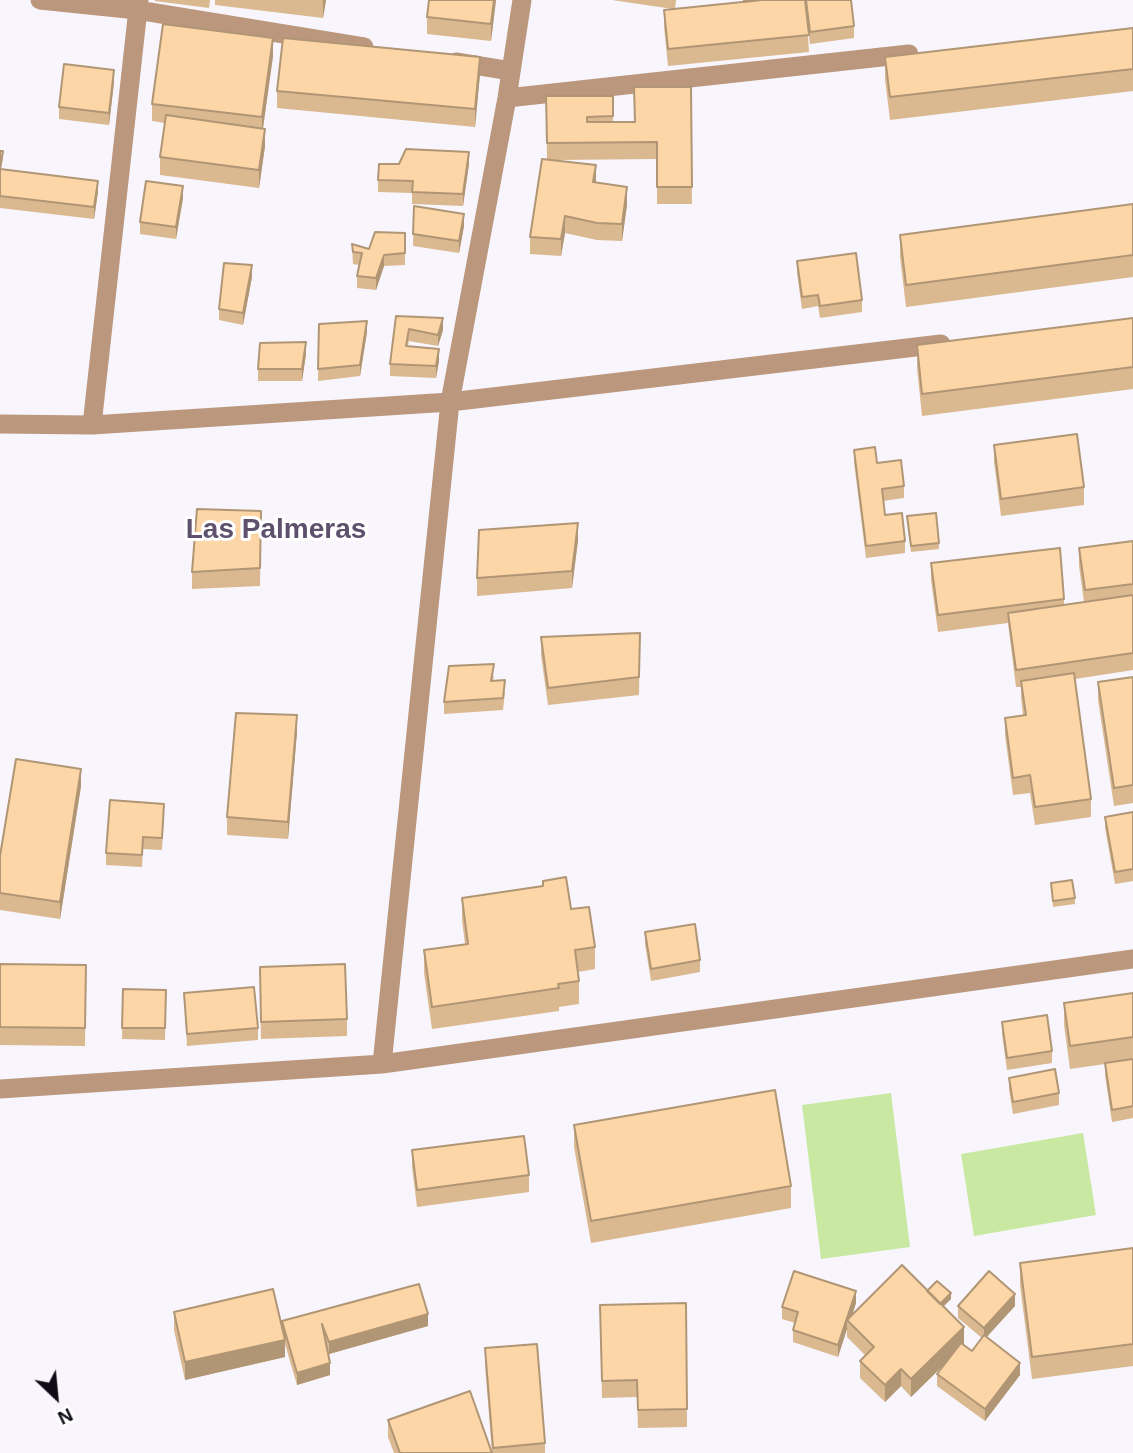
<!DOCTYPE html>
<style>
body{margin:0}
#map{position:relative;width:1133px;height:1453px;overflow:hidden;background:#f8f5fc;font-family:Helvetica,sans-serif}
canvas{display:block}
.north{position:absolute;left:21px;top:1362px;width:70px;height:70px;-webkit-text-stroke:5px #fff;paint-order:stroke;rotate:154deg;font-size:19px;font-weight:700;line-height:28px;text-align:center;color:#0f0a15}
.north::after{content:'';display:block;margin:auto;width:24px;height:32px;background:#0f0a15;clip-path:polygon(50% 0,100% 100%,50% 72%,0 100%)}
</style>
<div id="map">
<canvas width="1133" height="1453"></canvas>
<div class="north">N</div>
</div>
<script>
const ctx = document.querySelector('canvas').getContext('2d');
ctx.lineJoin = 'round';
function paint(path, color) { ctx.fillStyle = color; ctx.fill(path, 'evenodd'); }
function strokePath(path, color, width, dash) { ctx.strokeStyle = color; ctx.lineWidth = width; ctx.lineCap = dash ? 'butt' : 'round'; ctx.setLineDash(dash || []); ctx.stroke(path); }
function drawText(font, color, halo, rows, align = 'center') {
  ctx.font = font + ' Helvetica,sans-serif'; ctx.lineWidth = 6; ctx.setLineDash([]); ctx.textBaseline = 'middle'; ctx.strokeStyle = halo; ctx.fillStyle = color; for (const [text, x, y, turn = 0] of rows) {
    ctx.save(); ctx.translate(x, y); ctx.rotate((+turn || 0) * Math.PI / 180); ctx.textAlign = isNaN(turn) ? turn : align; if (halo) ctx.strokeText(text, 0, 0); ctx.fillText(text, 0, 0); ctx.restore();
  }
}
paint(new Path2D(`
 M891,1093l19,154 -89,12 -19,-154z
 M1083,1133l13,82 -122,21 -13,-82z`), '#c9e9a2');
strokePath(new Path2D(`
 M40,0l97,10 227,37
 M456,62l55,9
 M507,98l402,-44
 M0,424l92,1 358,-23 491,-58
 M92,425l47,-425
 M382,1064l68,-662 57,-304 15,-98
 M0,1089l382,-25 751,-105`), '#ba977d', 19);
paint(new Path2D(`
 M155,0h55l-1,8 -54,-7z
 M215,0h111l-3,18 -108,-13z
 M429,0h67l-5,41 -64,-7v-17z
 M612,0h64l-1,9 68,-7v-2h62l49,26v12l-44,6 -3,-23 2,31 -141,14 -4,-39v-17l9,-1z
 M1133,28v63l-243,29 -5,-41v-22z
 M273,56l-10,72 2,18 -6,42 -99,-13v-18l5,-34 -13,-2v-17z
 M480,74l-5,53 -198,-19v-17z
 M114,82l-5,43 -50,-6v-12z
 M691,87l1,117h-35v-45l-100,1 39,22 31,23 -5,36 -25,-1 -32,-7 -4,23 -31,-2v-17l17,-78 -1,-63h67v26h21z
 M0,151l3,6 -2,12 97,23 -4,27 -94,-11z
 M399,164h70l-6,42 -51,-2v-11l-34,-1v-12z
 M183,198l-7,41 -36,-5v-12z
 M1133,204v73l-227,30 -6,-50v-22z
 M414,206l50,20 -5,27 -46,-7z
 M405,233v32l-21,1 -8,24 -19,-2v-12l2,-11 -6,-1 -1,-20 17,5z
 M797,261l65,39v12l-42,6 -2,-12 -16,3 -5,-36z
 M252,277l-9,48 -24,-5v-11z
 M396,316l47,14 -5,16 -29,-5 -1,5 31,15 -3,17 -46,-2v-12z
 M1133,318v71l-211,27 -5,-48v-23z
 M319,324l48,8 -7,44 -42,5z
 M306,354l-4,27h-44v-12z
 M994,445l90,42v18l-83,11 -7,-54z
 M854,450l23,13 27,23v12l-21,3 2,14 20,26v12l-39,5 -12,-96z
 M261,511l-1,75 -68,3v-17z
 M907,516l32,27v6l-28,3z
 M578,540l-6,48 -95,8v-18z
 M1133,541v129l-58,9 16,120v18l-56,8 -5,-32 -17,2 -8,-60v-17l18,-3 -2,-17v-11h-5l-8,-64 -70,9 -7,-52v-17l133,36v6l20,-3 -5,-36v-18z
 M640,633l-1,62 -91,10 -7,-50v-18z
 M494,676l-1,5 12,11 -2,18 -59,4v-12z
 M1133,677v126l-19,3 -16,-106v-18z
 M297,732l-9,107 -61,-4v-18z
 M81,786l-21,133 -60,-9v-54z
 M1133,812v69l-18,3 -10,-56v-11z
 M164,816l-2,34 -19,-1 -1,18 -36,-2v-12z
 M543,881l28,28 24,38v22l-17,3 1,9v23l-20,3v4l-127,18 -8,-56v-23l41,-6 -3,-24v-22l81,-12z
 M1051,883l24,15v6l-22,3z
 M645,932l55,28v12l-49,9 -6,-37z
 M0,964l86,1 -1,81 -85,-1z
 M260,984l87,35v17l-86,3z
 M123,989l43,1 -1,50 -43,-1z
 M184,993l74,35v12l-71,6z
 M1133,993v125l-21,4 -7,-47v-11l-35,5 -6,-44v-22z
 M1002,1022l50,29v12l-45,7 -5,-36z
 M1009,1078l50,15v12l-46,9 -4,-24z
 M574,1125l217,61v22l-200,35 -17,-96z
 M412,1150l117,25v17l-112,15 -5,-40z
 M1133,1248v118l-101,13 -12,-94v-22z
 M927,1291l24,8 -8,8 21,38 8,6 10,-13 -24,-20v-12h57l-29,31 34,38 -35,46 -48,-35v-12l9,-11 -35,34 -10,-11 -16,16 -25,-24v-17l5,-6 -18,-18v-8l-9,28 -45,-15v-12l2,-7 -13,-4v-12l74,-4 -4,12z
 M686,1303l1,124 -49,1 -1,-31 -35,1 -2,-93z
 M174,1312l108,15v-6l146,5 -99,28 1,21 -33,10 -12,-41v13l-100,23 -11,-50z
 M485,1348l60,95v10h-151l-6,-16v-17l104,32 -7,-87z`), '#dab890');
paint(new Path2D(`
 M323,0h3l-3,18z
 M494,0h2l-5,41v-17z
 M273,38v18l-11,79v-18z
 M480,57v17l-5,53v-18z
 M114,70v12l-5,43v-12z
 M265,129v17l-6,42v-18z
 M469,152v12l-6,42v-12z
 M596,165v18l-3,-1z
 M98,181v11l-4,27v-12z
 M183,186v12l-7,41v-12z
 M627,187v18l-5,36v-17z
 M464,214v12l-5,27v-12z
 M565,216v17l-4,23v-17z
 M384,255v11l-8,24v-12z
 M252,265v12l-9,48v-12z
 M443,318v12l-5,16v-11z
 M367,321v11l-7,44v-11z
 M306,342v12l-4,27v-12z
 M439,349v12l-3,17v-12z
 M578,523v17l-6,48v-17z
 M297,715v17l-9,107v-17z
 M81,769v17l-21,133v-17z
 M856,1291v12l-6,19 -3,-2v9l-9,28v-12z
 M951,1293v6l-17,16v-6z
 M1015,1294v12l-31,34v-12z
 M428,1314v12l-99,28v-12z
 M964,1327v18l-53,52v-18z
 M285,1340v17l-100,23v-18z
 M330,1363v12l-33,10v-12z
 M1020,1363v12l-35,46v-12z
 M901,1369v17l-16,16v-17z`), '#b19675');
const building = new Path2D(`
 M429,0h65l-3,24 -64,-7z
 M744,0h18l-18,2z
 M762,0h43l4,35 -141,14 -4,-39z
 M806,0h45l3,26 -44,6z
 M163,24l110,14 -11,79 -110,-13z
 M1133,28v41l-243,28 -5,-40z
 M283,38l197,19 -5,52 -198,-18z
 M64,64l50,6 -5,43 -50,-6z
 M634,87h57l1,100h-35v-45l-110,1 -1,-47h67v20l-26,1v5h48z
 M166,115l99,14 -6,41 -99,-13z
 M406,149l63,3 -6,42 -51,-2 1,-11 -35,-1 1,-16h20z
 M0,151h3l-3,18z
 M542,159l54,6 -3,17 34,5 -5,37 -25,-1 -32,-7 -4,23 -31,-2z
 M0,169l98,12 -4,26 -94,-11z
 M146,181l37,5 -7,41 -36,-5z
 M1133,204v51l-227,30 -6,-50z
 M414,206l50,8 -5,27 -46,-7z
 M375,232l30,1v20l-21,2 -8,23 -19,-2 5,-23 -9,-1 -1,-8 17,5z
 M856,253l6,47 -42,6 -2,-11 -16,2 -5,-36z
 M224,263l28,2 -9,48 -24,-4z
 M396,316l47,2 -5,17 -29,-6 -3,17 33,3 -3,17 -46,-2z
 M1133,318v49l-211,27 -5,-49z
 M367,321l-7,44 -42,4 1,-45z
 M306,342l-4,27h-44l2,-26z
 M1077,434l7,53 -83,12 -7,-54z
 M875,447l2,16 24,-3 3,26 -22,3 3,26 17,-2 3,28 -39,5 -12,-96z
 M197,509l64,2 -1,57 -68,4z
 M936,513l3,30 -28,3 -4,-30z
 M578,523l-6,48 -95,7 2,-48z
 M1133,541v43l-48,6 -6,-42z
 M1060,548l4,51 -126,16 -7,-52z
 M1133,595v58l-117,17 -8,-57z
 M640,633l-1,44 -91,11 -7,-51z
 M494,664l-3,17 14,-1 -2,18 -59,4 5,-36z
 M1074,673l17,126 -56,8 -5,-32 -17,3 -8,-60 21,-3 -5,-34z
 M1133,677v108l-19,3 -16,-106z
 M236,713l61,2 -9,107 -61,-5z
 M16,759l65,10 -21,133 -60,-9v-37z
 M110,800l54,4 -2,34 -19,-1 -1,18 -36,-2z
 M1133,812v57l-18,3 -10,-55z
 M566,877l5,32 18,-2 6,40 -20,3 4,31 -21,3 1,4 -127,19 -8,-57 44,-6 -6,-46 81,-12v-5z
 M1072,880l3,18 -22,3 -2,-18z
 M695,924l5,36 -49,9 -6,-37z
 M0,964l86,1 -1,63 -85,-1z
 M345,964l2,55 -86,3 -1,-55z
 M254,987l4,41 -71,6 -3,-41z
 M123,989l43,1 -1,38h-43z
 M1133,993v44l-63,9 -6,-43z
 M1047,1015l5,36 -45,7 -5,-36z
 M1133,1059v47l-21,4 -7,-47z
 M1055,1069l4,24 -46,9 -4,-24z
 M775,1090l16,96 -200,35 -17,-96z
 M524,1136l5,39 -112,15 -5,-40z
 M1133,1248v96l-101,13 -12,-94z
 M902,1265l62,62 -53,52 -10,-10 -16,16 -25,-24 14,-14 -27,-27z
 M794,1271l62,20 -18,54 -45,-15 5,-18 -16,-5z
 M989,1271l26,23 -31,34 -26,-22z
 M937,1281l14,12 -11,11 -13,-13z
 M419,1284l9,30 -99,28 -7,-18 8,39 -33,10 -15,-52z
 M273,1289l12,51 -100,22 -11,-50z
 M686,1303l1,106 -49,1 -1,-30 -35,1 -2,-76z
 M984,1335l36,28 -35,46 -48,-35 24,-31 11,8z
 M537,1344l8,99 -52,5 -8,-100z
 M470,1391l22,62h-92l-12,-33z`);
paint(building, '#fdd6a7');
strokePath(building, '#b19675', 2);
drawText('bold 28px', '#5e516d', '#fff', [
 ["Las Palmeras",276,530]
]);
</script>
